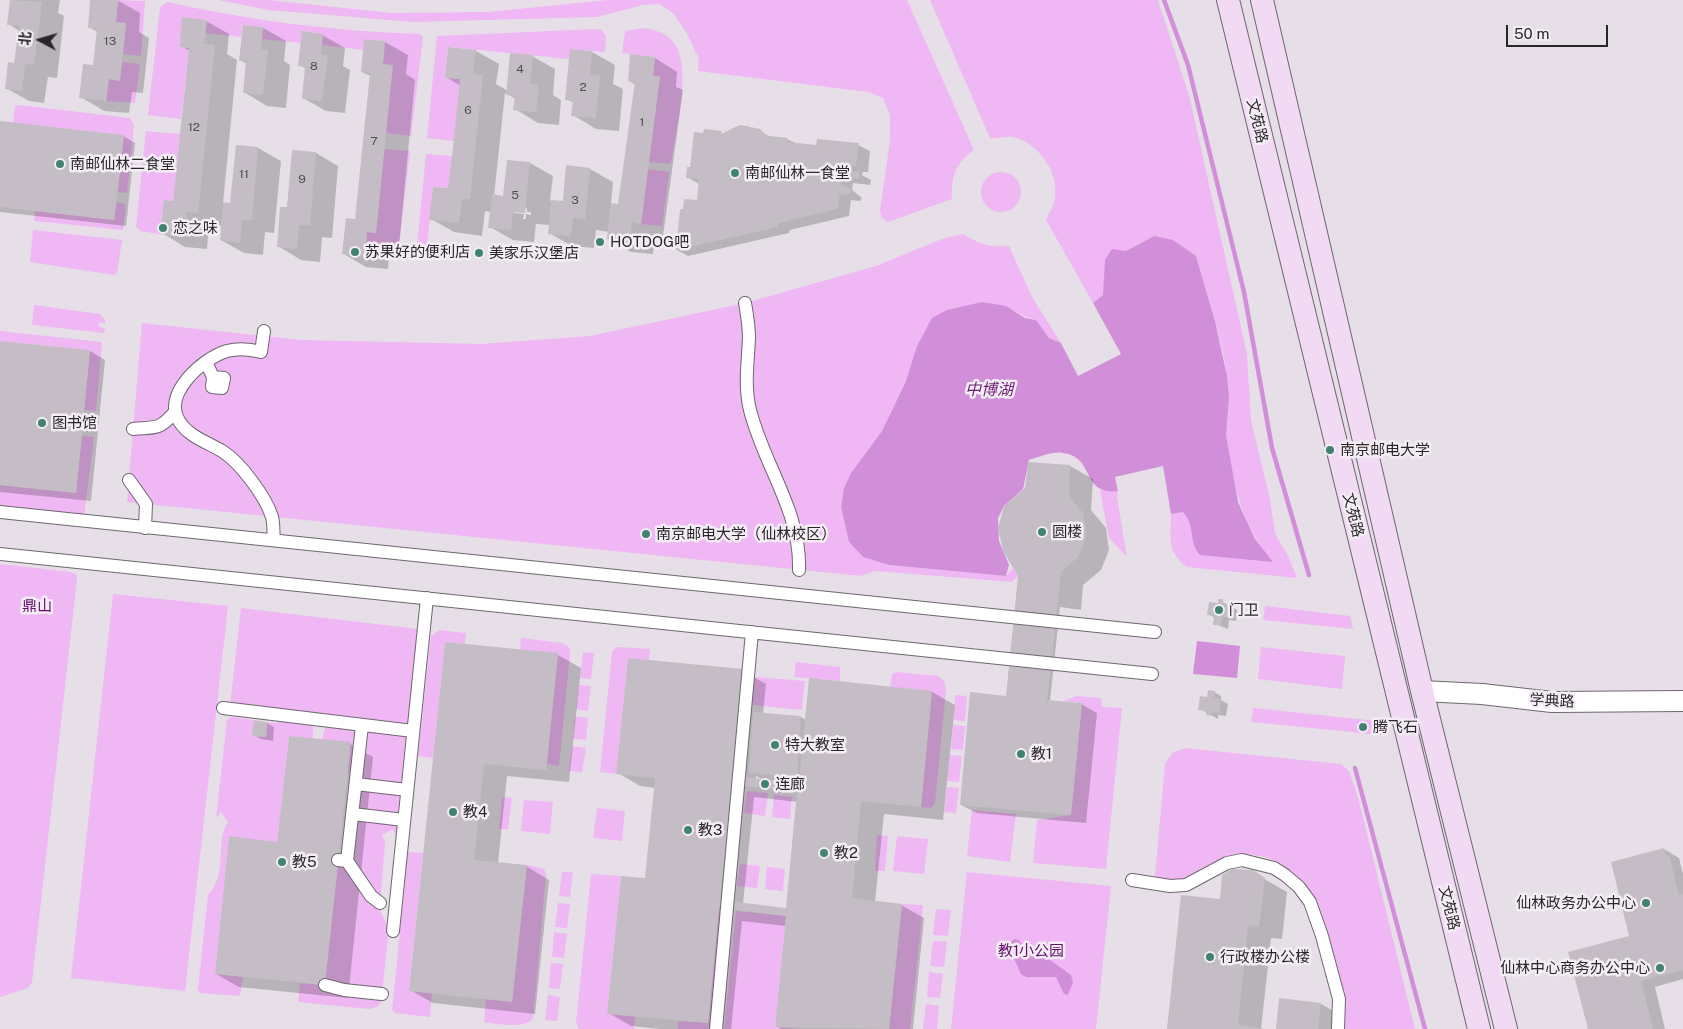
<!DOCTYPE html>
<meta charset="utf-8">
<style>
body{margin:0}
#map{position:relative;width:1683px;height:1029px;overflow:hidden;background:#e7dfe8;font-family:"Public Sans","Noto Sans SC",sans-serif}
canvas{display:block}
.north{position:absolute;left:15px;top:15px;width:50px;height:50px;-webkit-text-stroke:4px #f4edf5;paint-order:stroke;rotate:276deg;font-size:14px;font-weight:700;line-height:20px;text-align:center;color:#292629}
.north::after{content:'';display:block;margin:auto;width:18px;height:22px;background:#292629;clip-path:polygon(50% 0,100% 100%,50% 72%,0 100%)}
.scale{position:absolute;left:1506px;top:25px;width:102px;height:22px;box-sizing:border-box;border:2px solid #292629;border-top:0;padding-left:6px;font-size:15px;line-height:18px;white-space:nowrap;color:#292629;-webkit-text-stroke:4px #f4edf5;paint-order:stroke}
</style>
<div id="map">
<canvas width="1683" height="1029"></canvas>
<div class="north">北</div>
<div class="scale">50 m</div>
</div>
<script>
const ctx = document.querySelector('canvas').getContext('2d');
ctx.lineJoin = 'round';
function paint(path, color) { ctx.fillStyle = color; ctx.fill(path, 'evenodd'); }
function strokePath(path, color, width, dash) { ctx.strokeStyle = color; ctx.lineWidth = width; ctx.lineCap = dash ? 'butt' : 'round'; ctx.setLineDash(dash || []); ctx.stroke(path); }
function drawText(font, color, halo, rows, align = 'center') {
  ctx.font = font + ' "Public Sans","Noto Sans SC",sans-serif'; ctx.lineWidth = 5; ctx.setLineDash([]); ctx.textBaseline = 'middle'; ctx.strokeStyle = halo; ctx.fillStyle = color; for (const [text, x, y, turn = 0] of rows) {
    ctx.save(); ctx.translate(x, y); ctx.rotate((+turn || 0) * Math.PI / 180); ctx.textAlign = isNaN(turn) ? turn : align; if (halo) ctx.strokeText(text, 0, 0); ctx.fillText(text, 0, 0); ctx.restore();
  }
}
paint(new Path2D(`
 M118,0l27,1 -4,55 -18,-2 3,-30 -10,-2z
 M218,0h51l123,13 96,-1 119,-12h300l67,150c-19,13 -23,28 -22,49l-64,23 -6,-4 -2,-7 10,-70v-26l-7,-17 -15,-6 -170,-21 1,-12 -13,-27 -13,-19 -14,-9 -16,1 -46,12 -184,5 -144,-12z
 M930,0h228l31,95 58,259 4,66 19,79 5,34 13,23 9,22 -110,-11c-21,-16 -16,-29 -16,-53l12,-2 8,8 2,17 72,17c-22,-35 -37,-78 -39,-119 -1,-19 3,-37 1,-57 -5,-42 -20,-82 -31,-122l-42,-20 -28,15 -23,44 -10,8 -47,-83c3,-7 8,-15 9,-23 4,-25 -17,-54 -42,-60 -7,-1 -15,2 -23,1z
 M168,2c83,19 166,29 252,32l3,3 -12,99 -25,-3 -3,-69 2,-23 -20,-2 -2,11 -41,-5 1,-11 -20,-3 -2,12 -39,-4 1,-12 -20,-2 -2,12 -36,-4 2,-13 -24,-2 -3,29 9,1 -8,71 -33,-4 12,-108z
 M645,28c11,2 23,6 30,16 17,27 0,89 -4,120l-22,-2 11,-86h-7l2,-19 -33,-4 3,-22z
 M596,29l6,1 4,6 -1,16 -34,-3 -2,10 -121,-12 -3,31 15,1 -6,62 -27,-3 10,-102z
 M122,62l18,2 -5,39 -29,-2 3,-22 11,2z
 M19,105l111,13 4,7 -7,68 -9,-1 6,-57 -111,-12 2,-17z
 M146,131l34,3 -7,67 -9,-1 -4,34 -20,-3 -4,-4z
 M384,149l26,2 -12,104 -14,-1v-5l-18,-2 1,-15 9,1z
 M426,154l26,2 -4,32 -15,-1 -7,69 -10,-1z
 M648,169l21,3 -7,54 -21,-2z
 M981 192a20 20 0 1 1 40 0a20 20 0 1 1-40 0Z
 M117,202l9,2 -3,26 -89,-9 1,-10 79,9z
 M33,230l89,10 -5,33 -3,2 -84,-13z
 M963,234c16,10 27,14 46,12l23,51 29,46 -12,-5 -13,-18c-15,-3 -25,-13 -41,-15l-71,28 -18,48 -24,50 -31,42 -7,15 -3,19 8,35 14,15 26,8 117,11 7,-8 5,8 -6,6 -137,-11 -14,5 -734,-74 15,-179 160,17 179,4 109,-8 155,-33 131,-37 66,-27z
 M34,305l66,9 5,6v3h-6v4l6,1 -1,5 -72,-8z
 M0,331l102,11 -6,69 -12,-1 6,-60 -90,-9z
 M82,436l12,1 -10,80 -84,-9v-23l76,8z
 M1100,490l18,1 -1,6 10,60 -18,-19z
 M0,564l71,8 5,2 1,5 -45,403 -4,6 -28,9z
 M113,594l115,12 -43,385 -114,-13z
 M1265,606l85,10 3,13 -90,-9z
 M241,608l177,21 -10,98 -178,-21z
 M439,630l27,3 -1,11 -20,-2 -12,116 -15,-2 13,-120z
 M521,638l41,5 7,4 1,7 -11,112 -12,-2 11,-110 -38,-4z
 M619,647l31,2 -1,11 -21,-2 -12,116 -16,-2 12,-120 3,-4z
 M1261,647l84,9 -3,33 -84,-10z
 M583,652l11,1 -3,26 -11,-1z
 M796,662l44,5v14l-46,-4z
 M896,672l42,4 6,5 2,9 -11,113 -4,5 -10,-1 11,-116 -42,-4 2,-13z
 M755,677l50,4 -3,29 -50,-5z
 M579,685l12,1 -3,25 -12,-2z
 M955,695l12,1 -2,25 -11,-1z
 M1077,696l24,2 1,9 20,1 -16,161 -73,-6 4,-43 34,-5 11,-112 -18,-2z
 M1253,708l124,13 4,14 -130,-13z
 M575,716l13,2 -2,22 -13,-1z
 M231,717l23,3 -2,16 14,1 1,-15 10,1 1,-5 35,6v15l-24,-3 -12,106 -48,-5 -14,137 28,3 -3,19 -40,-3 -2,-4 10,-94c21,-22 6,-52 20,-73l-7,-10 -5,6 11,-98z
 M326,725l29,2 -3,46h-5l-25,-34z
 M953,725l12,1 -2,24 -12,-1z
 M365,731l41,4 -5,50 -42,-5z
 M572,746l14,2 -4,24 -13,-1z
 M1185,748l156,16 8,7 9,26 57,232h-72c1,-10 2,-21 1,-31 -5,-36 -30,-112 -61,-133 -11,-8 -30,-11 -44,-11 -33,1 -39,39 -84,22l10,-112 7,-11z
 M950,755l12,1 -3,26 -12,-1z
 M947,787l12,1 -3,25 -12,-1z
 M358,788l42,5 -2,22 -42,-5z
 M747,791l21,2 -3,23 -21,-3z
 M774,795l18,2 -2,22 -18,-2z
 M502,797l10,1 -4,31h-9z
 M524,800l29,2 -3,32 -29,-3z
 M597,808l28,3 -3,30 -29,-3z
 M972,810l44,4 -6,48 -43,-6z
 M359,818l38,7 -1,12 -3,-8 -11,6 3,8 -5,60 1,10 8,16 -8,73 -4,5 -8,2 -71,-7 2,-19 24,2 14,-121 17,-43z
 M877,835l11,1 -3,35h-10z
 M897,836l31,3 -4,35 -31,-3z
 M408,852l15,1 -14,138 23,2 -2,24 -35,-4 -3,-3z
 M740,864l20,2 -3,22 -20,-2z
 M527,865l17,4 2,5 -13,145c-11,10 -34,5 -49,3l2,-23 26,2z
 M767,867l18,2 -2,22 -18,-2z
 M562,872h11l-3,25 -11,-1z
 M967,872l144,14 -15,143h-145z
 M591,874l30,2 -14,137 28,3 -1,13h-55l-3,-6z
 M558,903l12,1 -3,24 -12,-1z
 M902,904l21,1 -13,124h-21z
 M719,908l5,1 -13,120h-33v-8l30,2z
 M936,909l15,1 -3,26 -15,-1z
 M736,911l50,5 -11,111 22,2h-73z
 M554,932l13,2 -3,24 -12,-1z
 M933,941l14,1 -3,25 -14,-1z
 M551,963l12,1 -3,25 -11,-1z
 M929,972l14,2 -3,24 -13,-1z
 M548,995l12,2 -3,24 -12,-1z
 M926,1004l13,2 -2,23h-14z`), '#efb7f4');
paint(new Path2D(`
 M1154,236l19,4 23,16 19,65 12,55 2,20 -3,39 12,67 17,37 18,23 -73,-7c-12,-12 -4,-29 -17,-43l-12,2 -8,-48 -48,11 3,14c-38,4 -22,-34 -55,-38 -10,-2 -24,4 -34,7l-6,29 -19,17 -6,12 1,23 10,24 -3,11 -117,-11 -26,-8 -14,-15 -8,-35 3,-19 7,-15 31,-42 24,-50 11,-35 15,-28 15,-8 35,-8 24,4 19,12 11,2 13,18 12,5 17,33 43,-22 -28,-51 10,-8 2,-35 7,-11 14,2z
 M1197,641l43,5 -3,32 -44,-4z
 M1014,939l5,1 6,9 21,8 25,18 2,7 -5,13 -4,-1 -8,-17h-30l-5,-3 -6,-13 -4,-19z`), '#d28fd9');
paint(new Path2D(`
 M12,0h48l-2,13 6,3 -7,62 -9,-1 -4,26 -15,-2 -23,-13 10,-24 3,-33 -10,-7z
 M92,0h25l23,13 -1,19 10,6 -6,55 -11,-1 -3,21 -25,-2 -23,-14 13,-31 4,-34 -9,-5z
 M206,21l23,13 -2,20 10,6 -14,143 8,1 6,-57 21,1 23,13 -7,72 -9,-1 -2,23 -19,-2 -23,-13 1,-14 -13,-2 -2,25 -22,-2 -23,-14 12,-31 16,-151 -9,-5z
 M263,28l23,13 -2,20 6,4 -4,43 -19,-2 -23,-14 3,-28 -7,-4z
 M322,35l23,13 -2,18 7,4 -5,43 -19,-2 -23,-13 3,-29 -6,-4z
 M385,42l23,13 -2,19 9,6 -16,166 -9,-1 -2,24 -22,-2 -22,-13 12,-33 15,-145 -9,-4z
 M571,50l21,2 23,13 -2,19 10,5 -4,42 -23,-2 -23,-14 1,-12 -8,-4z
 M476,51l23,13 -3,20 12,7 24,-35 23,13 -2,26 8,5 -2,25 -21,-2 -23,-14 1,-10 -11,-6 -11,103 10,1 26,-34 23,13 -3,25 14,1 3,-36 23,3 23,13 -2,22 8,2 17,-121 -7,-4 26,-23 22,14 -1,15 7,3 -20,146 -8,-1 -2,19 -22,-2 -22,-13v-7l-13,-2 -2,18 -22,-2 -23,-13 1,-8 -14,-1 -2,18 -21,-2 -23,-13 1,-15 -6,-1 -3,25 -28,-4 -23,-13 18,-29 12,-104 -15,-9zM527,208v4h4v3l-5,-1v5h-3l1,-5 -10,-1v-2z
 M0,123l123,13 12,7 -9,83 -126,-14z
 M747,126l24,11 16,2 10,5 21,3 40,-2 12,6 -2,21h-5l-1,3 9,5 -1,5 -17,-2 -1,7 10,8 -2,3 -9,-1 -2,16 -59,14 -1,3 -101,23 -11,-6 21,-48 1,-18 -12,-7 18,-43h19l10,-6z
 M316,153l22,13 -6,72 -10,-1 -2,25 -19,-2 -23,-14 10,-37z
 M0,343l90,8 15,9 -14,141 -91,-9z
 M1070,466l23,13 -2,31 15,18 3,22 -8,20 -18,15 -2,25 -21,-3 -10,94 31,3 16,9 -11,110 -109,-10 -16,-8 50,-108z
 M1219,600l18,10 -1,11 -7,-1 -1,9 -13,-5v-6l-7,-4 11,-9z
 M446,643l112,12 23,13 -12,114 -62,-6 -9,87 28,3 23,14 -14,134 -102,-11 -23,-13z
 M743,671l23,13 -3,30 38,3 5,3 126,-28 23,13 -12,115 -59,-6 -9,88 26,3 23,13 -11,111h-132l-5,-3 10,-100 -44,-5 -11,108h-71l-29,-3 -22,-13 37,-134 9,-91 -15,-2 -22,-13zM756,776l9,5 -9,-1zM754,797l44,5 -11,107 -44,-5z
 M1214,692l7,4v4l7,4 -2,12 -8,-1v4l-18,-10z
 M255,722l12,1 7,4 -1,14 -12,-2 -7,-4z
 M350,744l23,13 -25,241 -109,-11 -23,-13 62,-131z
 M1664,849l15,9 4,16v105l-28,8 10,42h-76l42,-92z
 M1252,872l35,20 -5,47 -11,-1 -10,91h4h-97l53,-128z
 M1321,1004l23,13 -2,12h-65z`), '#0003');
strokePath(new Path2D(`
 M1164,0l24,65 56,227 28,156 37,127
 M1355,768l70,261`), '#d28fd9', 4.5);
paint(new Path2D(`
 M10,0l32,2 -8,63 -9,-1 -3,27 -17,-2 3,-27 6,1 5,-37 -12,-1z
 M90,0h28l-2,22 10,1 -6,58 -11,-2 -3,22 -27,-3 4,-34 10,1 4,-36 -9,-1z
 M182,17l25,3 -3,24 11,1 -17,168 -11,-1 -3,25 -24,-3 4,-34 9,1 16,-153 -9,-1z
 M243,25l20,2 -2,22 7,1 -5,45 -20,-2 3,-32h-7z
 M302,31l21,3 -2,20 7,1 -6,46 -20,-2 3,-32 -7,-1z
 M364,39l21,2 -2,23 10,1 -17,168 -9,-1 -2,25 -23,-3 4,-36 9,1 15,-146 -9,-1z
 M448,47l28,3 -3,24 10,1 -13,124h-8l-3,24 -30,-3 4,-33 15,1 4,-32 8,-77 -15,-1z
 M570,49l22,2 -2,23 10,1 -4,43 -25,-2 2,-15 -8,-1z
 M510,53l23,2 -3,29 9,1 -3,27 -23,-2 2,-14 -9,-1z
 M630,54l25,3 -2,19h7l-19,148 -9,-2 -2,19 -23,-2 4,-36 7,1 17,-122 -7,-1z
 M0,121l124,14 -10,85 -114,-13z
 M740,125l20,4 10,10v-3l18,2 -1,4 29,3 1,-6 42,4 -3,23h-5l-2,5 11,1 -1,7 -17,-2 -1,9 8,1 2,4 -3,4 -8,-1 -3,15 -58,14 -1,4 -102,23 4,-41h3l1,-10 13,1 2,-21 -13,-1 1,-11h3l4,-35 9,1 1,-4 18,2 -1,3z
 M236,145l22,2 -6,73h-10l-2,23 -20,-3 3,-38 7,1z
 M292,150l24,2 -6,73h-11l-2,24 -20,-2 3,-40h7z
 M507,160l23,2 -5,51 -12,-1 -2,18 -23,-2 4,-34 11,2z
 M566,165l24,3 -5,51 -12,-1 -2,18 -23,-2 3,-34 12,1z
 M0,341l90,9 -14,143 -76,-8z
 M1028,462l42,3 -1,31 14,17 4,23 -9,21 -17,15 -14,128 35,3 -11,112 -111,-10 10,-113 36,4 12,-120 -15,-25 -5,-23 6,-22 21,-18z
 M1218,599h5v5l7,1 -1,12h-7l-1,8h-8l1,-9 -7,-1 2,-13 9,1z
 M445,642l113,11 -12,117 -62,-6 -10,96 53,5 -15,137 -103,-11z
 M628,658l115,11 -11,107 67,7 10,-105 123,13 -11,116 -60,-6 -9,97 50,6 -13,125 -114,-2 11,-111 -67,-8 -11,115 -101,-9 14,-138 24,2 10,-100 -39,-4zM732,785l65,6 -11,117 -66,-8z
 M1208,690l7,1 -1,7 7,1 -2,14 -8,-1v4l-5,-1v-4l-8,-1 2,-14 7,1z
 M753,712l48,4 -4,61 -48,-4z
 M254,720l13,2 -1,15 -14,-1z
 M289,736l62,6 -26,243 -110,-11 14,-138 48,6z
 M1664,848l2,8 3,-1 10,40 4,-1v76l-42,11 12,48h-65l-20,-77 61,-16 -18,-74z
 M1232,869l21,1 12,8 -6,49 -11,-2 -10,100 27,4h-98l14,-134 39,4 2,-24z
 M1279,998l42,5 -3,26h-42z`), '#c5bdc5');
const pedestrian = new Path2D(`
 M745,303c2,11 4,23 4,35 -1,24 -5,48 1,72 14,56 51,101 49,160
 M264,331l-3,21c-11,-3 -23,-4 -34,-1 -24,7 -65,43 -48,70 10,16 28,21 43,30 18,11 44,46 50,66 2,7 1,16 2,23
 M206,362l7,15 -1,10 10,1 2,-10 -11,-1
 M133,429c24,-2 26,1 42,-17
 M129,480l17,24 -1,24
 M0,512l1155,120
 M0,554l1152,120
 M223,708l190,23
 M356,784l51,6
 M353,814l51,6
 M338,860l9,1 15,-136
 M347,861l24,35 9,7
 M1132,880l38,6 16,-1 41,-22 15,-3 32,8 11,7 14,12 11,15 12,34 17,63 -1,30
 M393,931l34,-333
 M325,985l19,5 38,4
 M716,1029l36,-397`);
const tertiary = new Path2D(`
 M1422,691l60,3 70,8 131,-1`);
const secondary = new Path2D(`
 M1228,0l251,1029
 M1262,0l160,691 84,338`);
strokePath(pedestrian, '#6e676f', 14);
strokePath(tertiary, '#6e676f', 22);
strokePath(secondary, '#6e676f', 24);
strokePath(pedestrian, '#fff', 12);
strokePath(tertiary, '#fff', 20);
strokePath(secondary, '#f2daf4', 22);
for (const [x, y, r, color] of [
 [60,164,5,"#428271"],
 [735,173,5,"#428271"],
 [163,228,5,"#428271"],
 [600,242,5,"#428271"],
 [355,252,5,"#428271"],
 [479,253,5,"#428271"],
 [42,423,5,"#428271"],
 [1330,450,5,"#428271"],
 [1042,532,5,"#428271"],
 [646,534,5,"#428271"],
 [1219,610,5,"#428271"],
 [1363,727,5,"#428271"],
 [775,745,5,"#428271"],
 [1021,754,5,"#428271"],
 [765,784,5,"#428271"],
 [453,812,5,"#428271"],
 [688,830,5,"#428271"],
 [824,853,5,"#428271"],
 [282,862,5,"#428271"],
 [1646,903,5,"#428271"],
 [1210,957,5,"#428271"],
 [1660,968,5,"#428271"]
]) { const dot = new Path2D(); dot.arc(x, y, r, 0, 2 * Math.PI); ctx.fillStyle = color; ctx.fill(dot); strokePath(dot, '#f4edf5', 2); }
drawText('12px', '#504c50', null, [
 ["13",110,41],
 ["8",314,66],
 ["4",520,69],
 ["2",583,87],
 ["6",468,110],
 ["1",642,122],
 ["12",194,127],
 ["7",374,141],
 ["11",244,174],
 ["9",302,179],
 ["5",515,195],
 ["3",575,200]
]);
drawText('15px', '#292629', '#f4edf5', [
 ["文苑路",1257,121,76],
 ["文苑路",1353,515,76],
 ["学典路",1552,701,3],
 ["文苑路",1449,908,76]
]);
drawText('15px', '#292629', '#f4edf5', [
 ["南邮仙林二食堂",70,164],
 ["南邮仙林一食堂",745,173],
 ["恋之味",173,228],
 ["HOTDOG吧",610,242],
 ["苏果好的便利店",365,252],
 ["美家乐汉堡店",489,253],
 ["图书馆",52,423],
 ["南京邮电大学",1340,450],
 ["圆楼",1052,532],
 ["南京邮电大学（仙林校区）",656,534],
 ["门卫",1229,610],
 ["腾飞石",1373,727],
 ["特大教室",785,745],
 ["教1",1031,754],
 ["连廊",775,784],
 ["教4",463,812],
 ["教3",698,830],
 ["教2",834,853],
 ["教5",292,862],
 ["仙林政务办公中心",1636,903,"right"],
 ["行政楼办公楼",1220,957],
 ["仙林中心商务办公中心",1650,968,"right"]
], 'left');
drawText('15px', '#630f6b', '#f4edf5', [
 ["鼎山",37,606],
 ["教1小公园",1031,951]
]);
drawText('italic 16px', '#6f1e77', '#f4edf5', [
 ["中博湖",989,390]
]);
</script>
